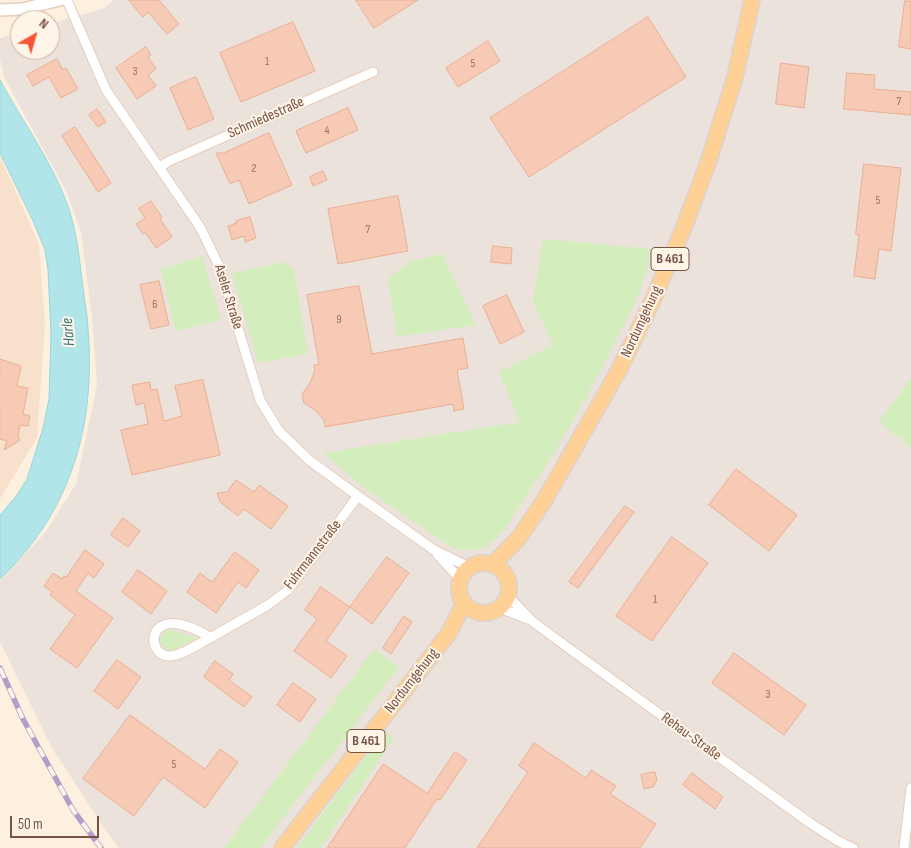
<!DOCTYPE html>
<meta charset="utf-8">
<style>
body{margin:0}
#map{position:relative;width:911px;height:848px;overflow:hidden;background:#fef0df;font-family:"Sofia Sans Condensed",sans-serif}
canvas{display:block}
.north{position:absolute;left:10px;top:10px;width:50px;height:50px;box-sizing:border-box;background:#fff4e8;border:1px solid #c9b4a7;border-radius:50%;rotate:38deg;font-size:14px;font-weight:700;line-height:20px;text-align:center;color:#775345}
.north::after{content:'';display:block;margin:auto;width:18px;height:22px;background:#f55638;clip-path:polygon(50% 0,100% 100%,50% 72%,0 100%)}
.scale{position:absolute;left:10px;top:816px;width:89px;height:22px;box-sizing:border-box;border:2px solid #775345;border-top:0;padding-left:6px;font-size:15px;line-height:18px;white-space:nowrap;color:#775345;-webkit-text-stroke:4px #fff4e8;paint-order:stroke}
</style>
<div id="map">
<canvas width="911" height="848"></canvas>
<div class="north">N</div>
<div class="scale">50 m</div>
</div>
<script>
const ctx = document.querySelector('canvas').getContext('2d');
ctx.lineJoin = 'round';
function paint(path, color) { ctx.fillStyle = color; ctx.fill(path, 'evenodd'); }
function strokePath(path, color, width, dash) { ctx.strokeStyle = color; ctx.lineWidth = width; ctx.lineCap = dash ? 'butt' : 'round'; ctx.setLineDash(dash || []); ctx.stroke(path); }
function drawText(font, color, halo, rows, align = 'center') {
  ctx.font = font + ' "Sofia Sans Condensed",sans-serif'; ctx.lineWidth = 4; ctx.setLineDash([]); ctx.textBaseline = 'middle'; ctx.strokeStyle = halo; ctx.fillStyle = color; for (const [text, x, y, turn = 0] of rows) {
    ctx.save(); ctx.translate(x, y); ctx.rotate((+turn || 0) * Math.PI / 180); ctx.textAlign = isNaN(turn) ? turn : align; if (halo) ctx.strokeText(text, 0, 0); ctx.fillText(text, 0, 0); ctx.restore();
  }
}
paint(new Path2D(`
 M0,156l39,88 6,81 -8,113 -37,61z`), '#f7e1cd');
paint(new Path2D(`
 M114,0h797v848h-792l-15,-20 -53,-82 -51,-104v-61l45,-48 31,-49 21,-99 -5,-67 -11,-86 -15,-41 -62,-114 -4,-19v-20l20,-6v18h30v-26l55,-16z`), '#ece2dc');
paint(new Path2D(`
 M543,239l107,10c-2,33 -20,63 -35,92 -26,53 -54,103 -87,152 -10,16 -20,34 -33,47 -12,12 -29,11 -43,8l-90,-62 -39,-33 197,-31 -21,-50 54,-27 -20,-43z
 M442,254l34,71 -79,12 -9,-58 20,-17z
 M202,256l19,64 -46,11 -14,-62z
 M286,262l8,9 14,83 -50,9 -26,-90z
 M911,378v70l-32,-26z
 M170,630l27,8 -26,13 -7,-3 -5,-8 6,-9z
 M374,649l25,18 -139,181h-36z
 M384,731l10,7 -73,110h-24z`), '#d3edbd');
const water = new Path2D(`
 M0,80c22,41 52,81 68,126 10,29 12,59 16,89 1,11 4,22 4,34 8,96 -17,183 -88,250v-64l17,-20 10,-16 16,-51 6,-29 2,-66 -3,-63 -3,-20 -11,-27 -34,-70z`);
paint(water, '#b2e5e9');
strokePath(water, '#97d6dc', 1);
const building = new Path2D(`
 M129,0h30l20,24 -12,10 -19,-22 -5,5z
 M356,0h62l-44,28z
 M905,1h6v48l-12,-2z
 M648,17l38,60 -157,100 -39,-59z
 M293,22l22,49 -74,31 -21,-49z
 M488,41l12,20 -42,26 -12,-19z
 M146,47l5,8 -3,2 8,12 -8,6 8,11 -19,13 -21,-31z
 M57,59l6,11 3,-2 12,21 -17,9 -12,-21 -16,9 -6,-11z
 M781,63l28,4 -5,41 -28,-4z
 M847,73l28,2 -1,14 37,3v23l-67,-6z
 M196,77l18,42 -26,11 -18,-42z
 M348,108l10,22 -52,23 -10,-22z
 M97,109l9,13 -8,5 -9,-12z
 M75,127l36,56 -13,9 -36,-56z
 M269,133l23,52 -43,19 -10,-24 -9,4 -14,-31h7z
 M864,164l37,4 -10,83 -12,-2 -4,30 -21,-3 5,-41 -3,-1z
 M323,171l4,9 -14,6 -3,-9z
 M398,196l10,55 -70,13 -10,-55z
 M151,201l11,16 -2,2 12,18 -16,11 -11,-16 -2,2 -7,-10 9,-6 -6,-9z
 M250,217l6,21 -11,4 -1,-6 -12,4 -4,-14 9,-3 -1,-2z
 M493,246l19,2 -1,16 -20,-2z
 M159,281l10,44 -18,4 -11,-44z
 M359,286l13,68 91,-16 5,30 -11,2 7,39 -10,2 -1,-7 -128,23 -1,-7 -9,-10 -11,-7 -2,-9 8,-11 5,-13 -1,-5 5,-1 -12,-69z
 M507,295l17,37 -24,12 -17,-38z
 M0,359l21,7 -4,20 11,2 -5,26 7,2 -2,10 -8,-1 -2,12 2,3 -16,10 3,-9 -7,-2z
 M203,380l17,75 -88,20 -11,-45 27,-6 -4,-21 -8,2 -4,-20 18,-3 1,8 6,-1 7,32 18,-5 -7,-30z
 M736,469l61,46 -28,36 -60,-46z
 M236,480l18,12 5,-7 29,21 -17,23 -27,-20 -6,7 -18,-14 -3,-9 10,-1z
 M625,506l9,6 -56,76 -9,-6z
 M123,518l17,13 -12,16 -17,-12z
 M672,537l36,26 -56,78 -36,-25z
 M85,550l19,14 -10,14 -6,-5 -12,18 37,27 -36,50 -27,-19 25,-34 -25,-20 2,-3 -8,-6 9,-13 9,6 2,-3 2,1z
 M235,552l24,18 -13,18 -8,-6 -22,31 -29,-21 13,-19 12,9z
 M387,557l22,16 -37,51 -22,-17z
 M138,570l29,21 -16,23 -29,-22z
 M321,587l29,20 -24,34 21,15 -16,22 -37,-27 23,-32 -12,-9z
 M404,616l8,6 -21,32 -8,-6z
 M734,653l72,52 -22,30 -72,-52z
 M117,660l24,17 -23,32 -24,-18z
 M215,661l18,13 -4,6 23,17 -8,10 -40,-30z
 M293,683l23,16 -16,23 -23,-17z
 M130,715l75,54 15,-20 18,13 -33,46 -42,-31 -29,39 -51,-37z
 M534,743l52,35 5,-8 25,16 -6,8 46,30 -16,24h-163l51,-76 -9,-6z
 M455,752l12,8 -27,40 -3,-1 -32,49h-78l56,-84 44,29z
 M655,772l2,8 -4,7 -9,2 -3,-14z
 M692,773l31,24 -8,12 -32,-24z`);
paint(building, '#f6cab4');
strokePath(building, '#ebaf93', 1);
const minor = new Path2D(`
 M67,0l39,90 94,137 19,39 41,134 19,31 30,29 49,36 76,54 35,17
 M160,167l9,-6 204,-89
 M437,554l23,25
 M508,596l24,25 35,26 243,176 28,18 15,7
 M500,608l28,11
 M210,638c-10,5 -29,18 -40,18 -23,1 -25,-45 19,-29 8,3 14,5 21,11l58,-33 20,-15 70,-94
 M904,848l7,-60`);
const tertiary = new Path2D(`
 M0,10l22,-1 38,-9`);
const primary = new Path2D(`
 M459 588a25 25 0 1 1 50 0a25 25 0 1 1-50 0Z
 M493,564l25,-25 26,-38 75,-131 34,-70 31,-73 24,-64 27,-86 17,-77
 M282,848l167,-215 15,-30`);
strokePath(minor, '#e5cdbd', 11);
strokePath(tertiary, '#e5cdbd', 14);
strokePath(primary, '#dcd2cf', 18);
strokePath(minor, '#fff', 9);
strokePath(tertiary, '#fff', 11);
strokePath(primary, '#ffd196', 15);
const rail = new Path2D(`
 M0,668l23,51 50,91 28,38`);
strokePath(rail, '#b29ec8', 5.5);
strokePath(rail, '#fff4e8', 4, [11]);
drawText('12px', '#977161', null, [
 ["1",267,62],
 ["5",473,64],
 ["3",135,72],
 ["7",899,102],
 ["4",327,131],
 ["2",254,169],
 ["5",878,201],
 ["7",368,230],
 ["6",155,305],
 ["9",339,320],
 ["1",655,600],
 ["3",768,695],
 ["5",174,765]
]);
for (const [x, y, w] of [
 [670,259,38],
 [366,741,38]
]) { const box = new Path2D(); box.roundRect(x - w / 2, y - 11.5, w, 23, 4); ctx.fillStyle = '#fff4e8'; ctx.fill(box); strokePath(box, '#775345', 1); }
drawText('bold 14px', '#775345', null, [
 ["B 461",670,259],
 ["B 461",366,741]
]);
drawText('15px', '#775345', '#fff4e8', [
 ["Schmiedestraße",266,118,-24],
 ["Aseler Straße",228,297,73],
 ["Nordumgehung",642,322,-65],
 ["Fuhrmannstraße",313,555,-52],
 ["Nordumgehung",412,681,-52],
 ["Rehau-Straße",691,737,36]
]);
drawText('italic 16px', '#37777e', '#fff4e8', [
 ["Harle",69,332,-95]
]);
</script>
